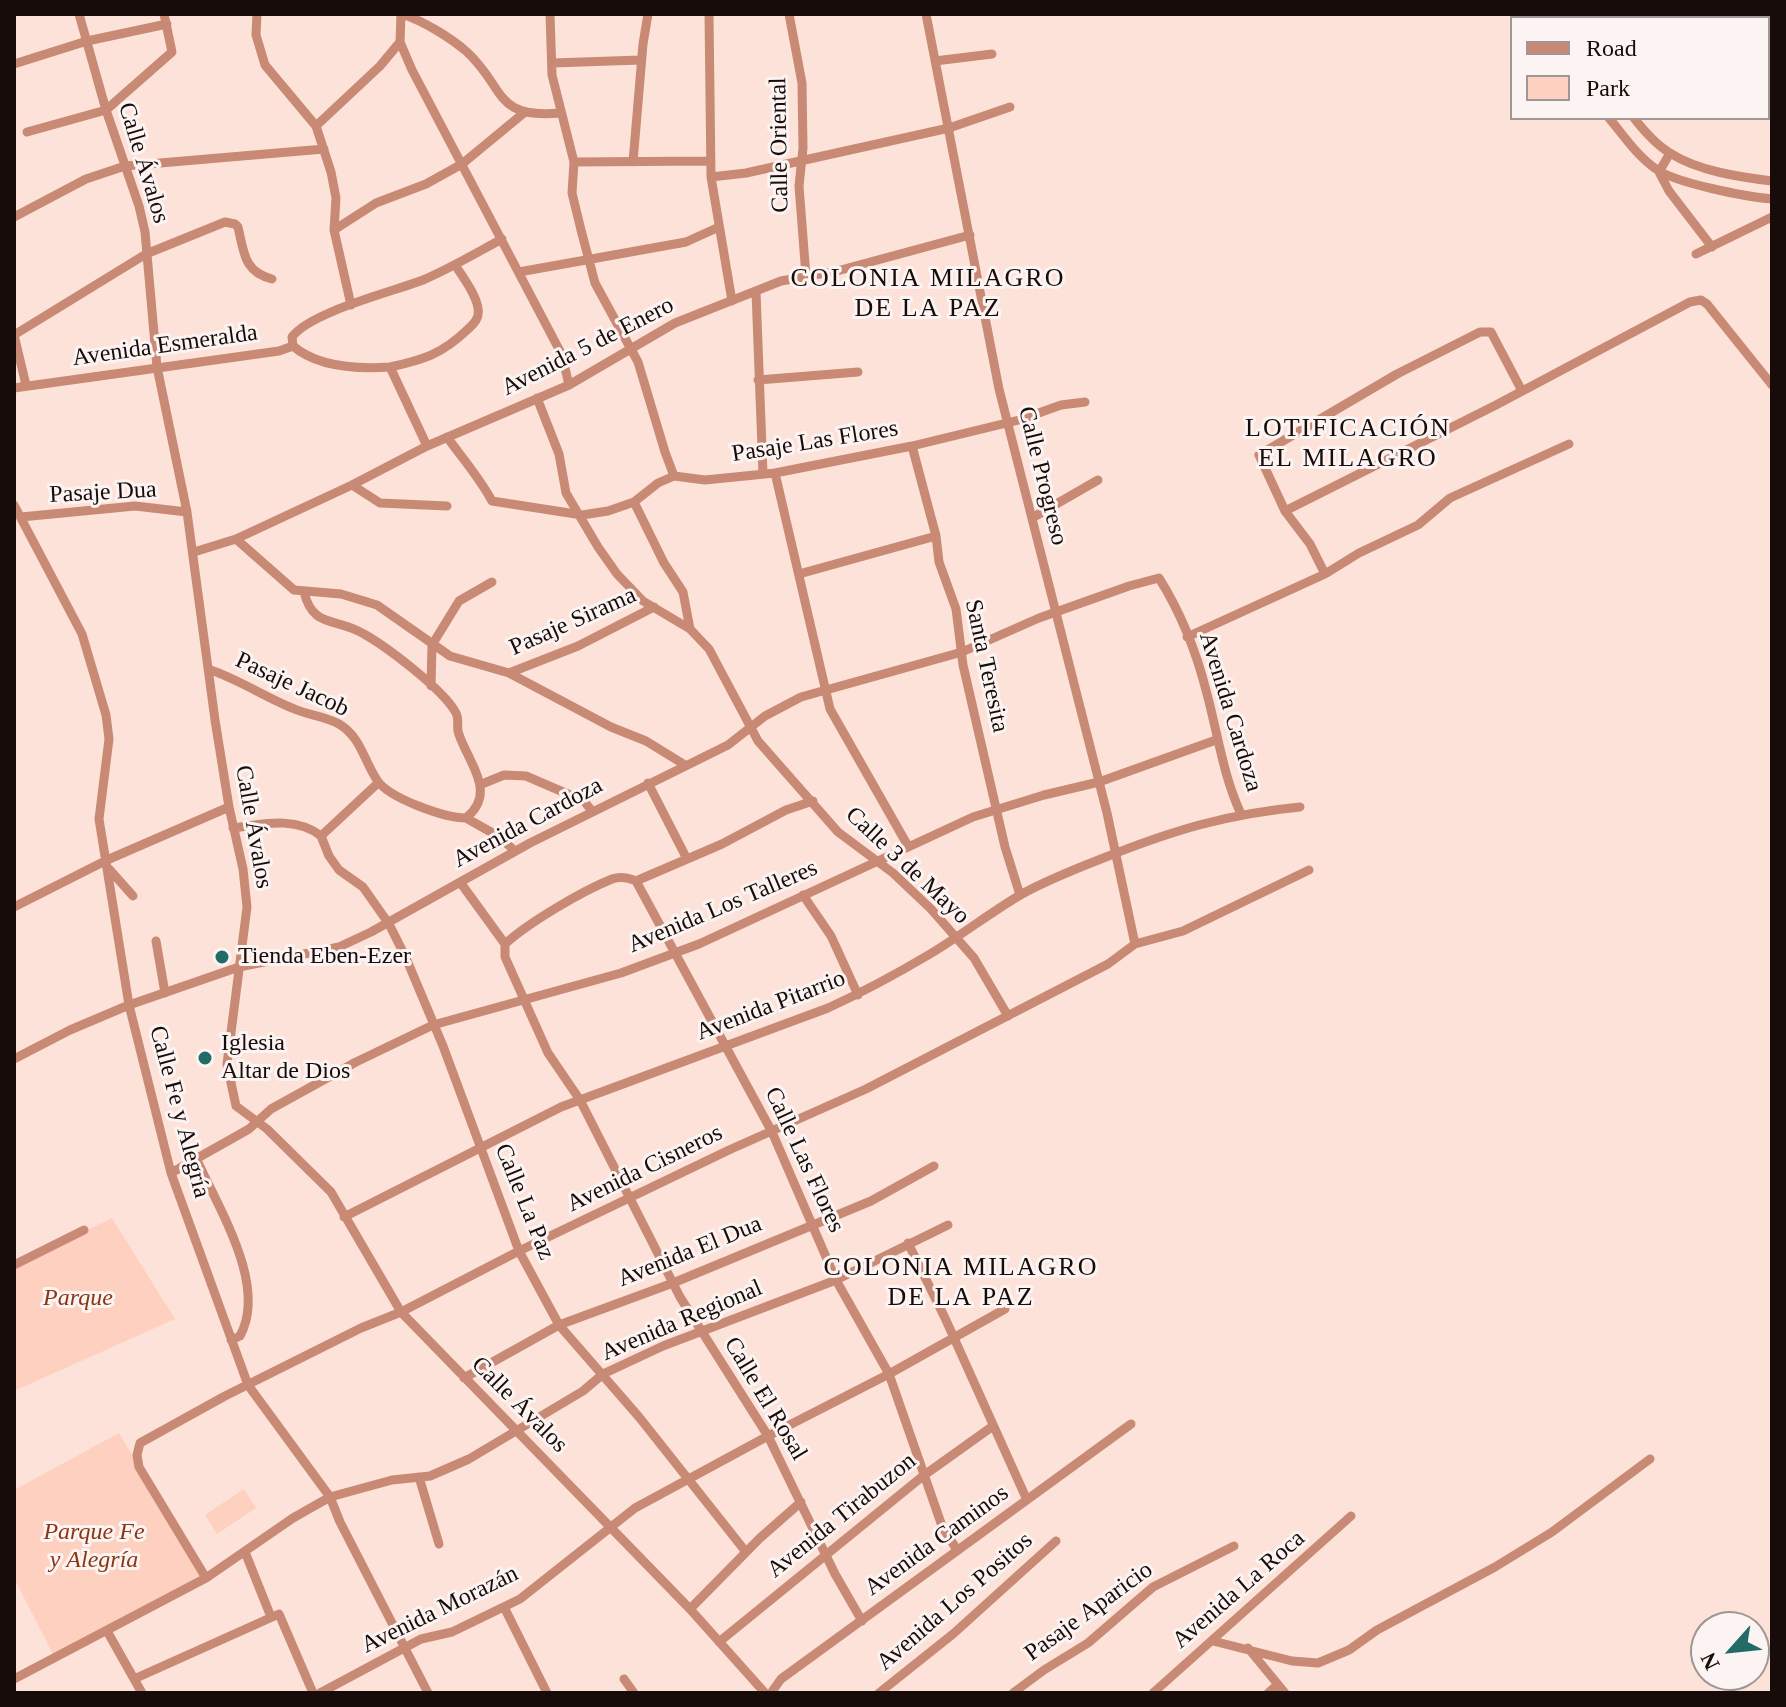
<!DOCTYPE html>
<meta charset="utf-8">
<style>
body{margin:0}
#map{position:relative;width:1786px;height:1707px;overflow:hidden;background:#fde2d9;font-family:Georgia,serif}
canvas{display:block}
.frame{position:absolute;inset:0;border:16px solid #170c09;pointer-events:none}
.legend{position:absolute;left:1510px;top:16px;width:260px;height:104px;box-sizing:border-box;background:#fbf4f2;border:2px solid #a09795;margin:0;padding:10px 14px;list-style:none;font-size:24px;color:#170c09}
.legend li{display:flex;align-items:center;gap:16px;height:40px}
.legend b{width:40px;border:2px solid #a09795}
.north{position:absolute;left:1690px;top:1611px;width:80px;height:80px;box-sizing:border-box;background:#fbf4f2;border:2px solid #a09795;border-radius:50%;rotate:243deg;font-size:22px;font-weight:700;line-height:32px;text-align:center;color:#170c09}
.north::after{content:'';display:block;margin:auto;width:28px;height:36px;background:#216c67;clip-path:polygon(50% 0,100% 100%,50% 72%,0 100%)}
</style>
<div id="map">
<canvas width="1786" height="1707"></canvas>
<div class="frame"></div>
<ul class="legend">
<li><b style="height:10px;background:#c88a74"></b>Road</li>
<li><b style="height:22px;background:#fed0bf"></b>Park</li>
</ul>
<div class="north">N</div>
</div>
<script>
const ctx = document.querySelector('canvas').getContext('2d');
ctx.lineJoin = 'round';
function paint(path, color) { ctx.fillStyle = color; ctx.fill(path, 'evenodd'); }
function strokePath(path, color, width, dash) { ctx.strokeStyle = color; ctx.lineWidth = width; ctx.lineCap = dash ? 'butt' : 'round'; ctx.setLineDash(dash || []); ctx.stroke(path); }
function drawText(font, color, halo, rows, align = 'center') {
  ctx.font = font + ' Georgia,serif'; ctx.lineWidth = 6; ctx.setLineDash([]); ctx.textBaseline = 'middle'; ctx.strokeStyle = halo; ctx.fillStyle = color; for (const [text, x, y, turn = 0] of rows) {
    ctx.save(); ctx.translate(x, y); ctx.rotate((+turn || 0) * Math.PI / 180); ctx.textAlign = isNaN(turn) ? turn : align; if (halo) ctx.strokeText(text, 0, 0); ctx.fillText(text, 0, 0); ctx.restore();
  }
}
paint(new Path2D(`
 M112,1218l63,101 -161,72v-125z
 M119,1433l87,145 -151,80 -41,-80v-88z
 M244,1489l12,19 -39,26 -12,-19z`), '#fed0bf');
strokePath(new Path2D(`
 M79,14l27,96 33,96 6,26 12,135 30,145 28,208 14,87 14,62 4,38 -20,157 9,42 31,23 64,63 70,120 289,297 75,84
 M257,14l-1,21 9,30 51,61 15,46 5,26 -2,32 17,75
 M402,14c21,7 48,23 65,38 39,36 26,67 93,61
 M550,14l2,61 22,87 -2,31 9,37 14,53 43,79 27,90 9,24
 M709,14l2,163 21,124
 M789,14l13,69 1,65 -4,38 7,90
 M926,14l73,375 108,424 28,131
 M1524,14l4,4
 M1547,14l4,4
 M1740,14l2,4
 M1578,18l5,-4
 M1693,18l5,-4
 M400,42l12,28 150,285 7,30
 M1768,50l4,-1
 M935,61l57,-7
 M552,63l89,-3
 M14,64l73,-23 80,-17
 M1768,111l4,1
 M1609,118c15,18 28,38 47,51 19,14 91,28 116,30
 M1634,118c10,13 21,26 36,35 28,18 69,24 102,28
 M316,126l64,-60 20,-24 1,-28
 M27,132l79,-22 66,-58 -8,-38
 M1670,153l-11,19 10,19 43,56
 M574,162l136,-1
 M633,162l10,-118 5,-30
 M711,177l35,-4 203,-45 61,-21
 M14,217l72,-38 39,-13 199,-17
 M334,230l42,-27 50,-19 36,-20 63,-52
 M1696,254l76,-37
 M519,272l167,-30 33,-15
 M756,292l7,182
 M14,335l132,-81 79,-32 10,2 3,3c6,26 6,45 34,52
 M14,335l12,50
 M293,346l-1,-9c18,-25 100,-45 131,-57 28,-12 53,-27 79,-41
 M293,346c24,21 66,23 97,21l37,79
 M390,367c33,-7 52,-13 77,-37 4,-4 10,-8 11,-15 3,-14 -15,-38 -23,-50
 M758,380l100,-8
 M14,388l265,-37 14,-5
 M537,398l22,56 7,39 32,54 19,27 26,27 47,28
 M447,437c16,22 32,40 45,64l90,14 26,-4 26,-9 24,-19 16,-7 31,4 70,-7 137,-27 107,-26 42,-15 24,-3
 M912,446l24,90 3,26 17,47 7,56 42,182 15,48
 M775,473l55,236 78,137
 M352,485l28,18 67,3
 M634,502l30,61 19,29 7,37 19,20 49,92 80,91 55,41 38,36 43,49 34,58
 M14,505l68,129 24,81 3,24 -10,80 30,186 42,168 77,212 82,112 10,25 88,171
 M1285,511l211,-106 194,-103 11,-2 6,4 65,81
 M21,517l114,-11 52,6
 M1032,518l66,-38
 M236,539l58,51 47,4 36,11 73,51 59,17 102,54 35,14 39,24
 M194,552l42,-13 116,-54 75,-39 142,-61 106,-62 106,-42 56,-10 133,-36
 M799,574l137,-38
 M1325,574l-15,-30 -25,-33 -26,-56 138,-81 83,-42h11l31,59
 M304,592c9,37 32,25 60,42 23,13 80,56 92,79 3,6 1,11 2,18 2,9 8,19 12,28 11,22 18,41 -4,59
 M1187,637l138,-63 34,-21 59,-28 32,-27 119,-54
 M208,669c30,10 55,27 84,39 15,7 33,8 47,16 22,13 25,37 38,56 11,18 68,38 89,38
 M509,673l69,-27 76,-39
 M431,686l1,-41 27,-44 33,-19
 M378,783l-57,53 8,20 10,14 24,17 26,37 17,34 37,88 76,205 40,74 80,92 107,135
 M648,783l39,76
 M482,784l22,-9 22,1 58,25 8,10
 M466,818l32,18 17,15
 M233,828c30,-4 63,-12 88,8
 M109,869l24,27
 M636,881l136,251 64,148 53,94 53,152 15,24
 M460,882l45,62
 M803,895l28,41 27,59
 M14,907l93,-47 122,-53
 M156,941l9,52
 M505,944v13l43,96 32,47 100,197 88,139 67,138 27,47
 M505,944c23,-21 77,-53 107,-65 8,-3 15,-2 24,2l86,-37 64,-34 27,-9
 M14,1059l56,-29 59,-25 110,-38 100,-20 32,-15 159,-89 198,-98 37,-29 36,-19 161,-45 77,-34 90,-32 30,-8c22,35 38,76 48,116 11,41 16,81 34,120
 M197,1160c21,48 71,125 43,176l-9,4
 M171,1173l78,-44 22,-20 85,-47 77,-37 188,-52 78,-29 274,-127 71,-22 55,-13 117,-42
 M344,1217l217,-110 267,-99c35,-16 70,-35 102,-54 32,-19 61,-42 92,-60 27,-15 56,-26 84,-37 68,-27 121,-43 194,-50
 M908,1243l37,75 82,182
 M14,1265l70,-35
 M464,1378l95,-53 114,-42 198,-82 63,-35
 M419,1477l20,67
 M245,1552l26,65
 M206,1578l-67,-111 -2,-12 3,-12 85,-47 136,-68 40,-16 118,-61 210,-101 137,-61 242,-125 27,-20 48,-13 126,-61
 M504,1607l43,86
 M690,1609l70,-71 41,-36
 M107,1631l35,62
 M1213,1641l79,20 26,2 31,-13 28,-20 118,-63 57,-35 98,-73
 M719,1642l204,-166 70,-50
 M1248,1648l37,45
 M14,1679l192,-101 87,-60 37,-21 62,-17 38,-4 39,-17 114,-68 20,-17 60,-28 173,-66 112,-55
 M134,1679l145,-65 34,79
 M624,1679l10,14
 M320,1693l101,-54 31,-7 68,-33 115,-91 133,-72 121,-62 116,-65
 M771,1693l10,-14 350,-255
 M879,1693l74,-59 103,-93
 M1013,1693l31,-23 44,-27 65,-56 81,-41
 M1153,1693l198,-177
 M1268,1693l9,-8`), '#c88a74', 9);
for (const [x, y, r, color] of [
 [222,957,8,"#216c67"],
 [205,1058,8,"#216c67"]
]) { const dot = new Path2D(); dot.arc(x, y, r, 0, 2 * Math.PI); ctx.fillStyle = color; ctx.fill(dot); strokePath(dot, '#fbf4f2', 3); }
drawText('24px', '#170c09', '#fbf4f2', [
 ["Calle Oriental",780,145,-91],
 ["Calle Ávalos",143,163,73],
 ["Avenida Esmeralda",165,346,-8],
 ["Avenida 5 de Enero",588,347,-27],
 ["Pasaje Las Flores",815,442,-9],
 ["Calle Progreso",1042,476,76],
 ["Pasaje Dua",103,493,-3],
 ["Pasaje Sirama",573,622,-24],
 ["Santa Teresita",986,666,78],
 ["Pasaje Jacob",292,685,25],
 ["Avenida Cardoza",1230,712,73],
 ["Avenida Cardoza",528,823,-28],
 ["Calle Ávalos",253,827,80],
 ["Calle 3 de Mayo",907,866,43],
 ["Avenida Los Talleres",723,907,-23],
 ["Avenida Pitarrio",771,1006,-21],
 ["Calle Fe y Alegría",179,1112,75],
 ["Calle Las Flores",804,1160,65],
 ["Avenida Cisneros",645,1169,-26],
 ["Calle La Paz",524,1202,68],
 ["Avenida El Dua",690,1252,-22],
 ["Avenida Regional",682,1321,-23],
 ["Calle El Rosal",765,1399,59],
 ["Calle Ávalos",519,1405,45],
 ["Avenida Tirabuzon",842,1516,-39],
 ["Avenida Caminos",937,1541,-36],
 ["Avenida La Roca",1239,1590,-41],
 ["Avenida Los Positos",955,1602,-41],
 ["Avenida Morazán",440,1610,-26],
 ["Pasaje Aparicio",1089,1612,-36]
]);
drawText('24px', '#170c09', '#fbf4f2', [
 ["Tienda Eben-Ezer",238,957],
 ["Iglesia",221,1044],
 ["Altar de Dios",221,1072]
], 'left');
drawText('italic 24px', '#8a3614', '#fbf4f2', [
 ["Parque",78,1299],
 ["Parque Fe",94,1533],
 ["y Alegría",94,1561]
]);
ctx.letterSpacing = '2px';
drawText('26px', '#170c09', '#fbf4f2', [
 ["COLONIA MILAGRO",928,279],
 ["DE LA PAZ",928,309],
 ["LOTIFICACIÓN",1348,429],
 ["EL MILAGRO",1348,459],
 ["COLONIA MILAGRO",961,1268],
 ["DE LA PAZ",961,1298]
]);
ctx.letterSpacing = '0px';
</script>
